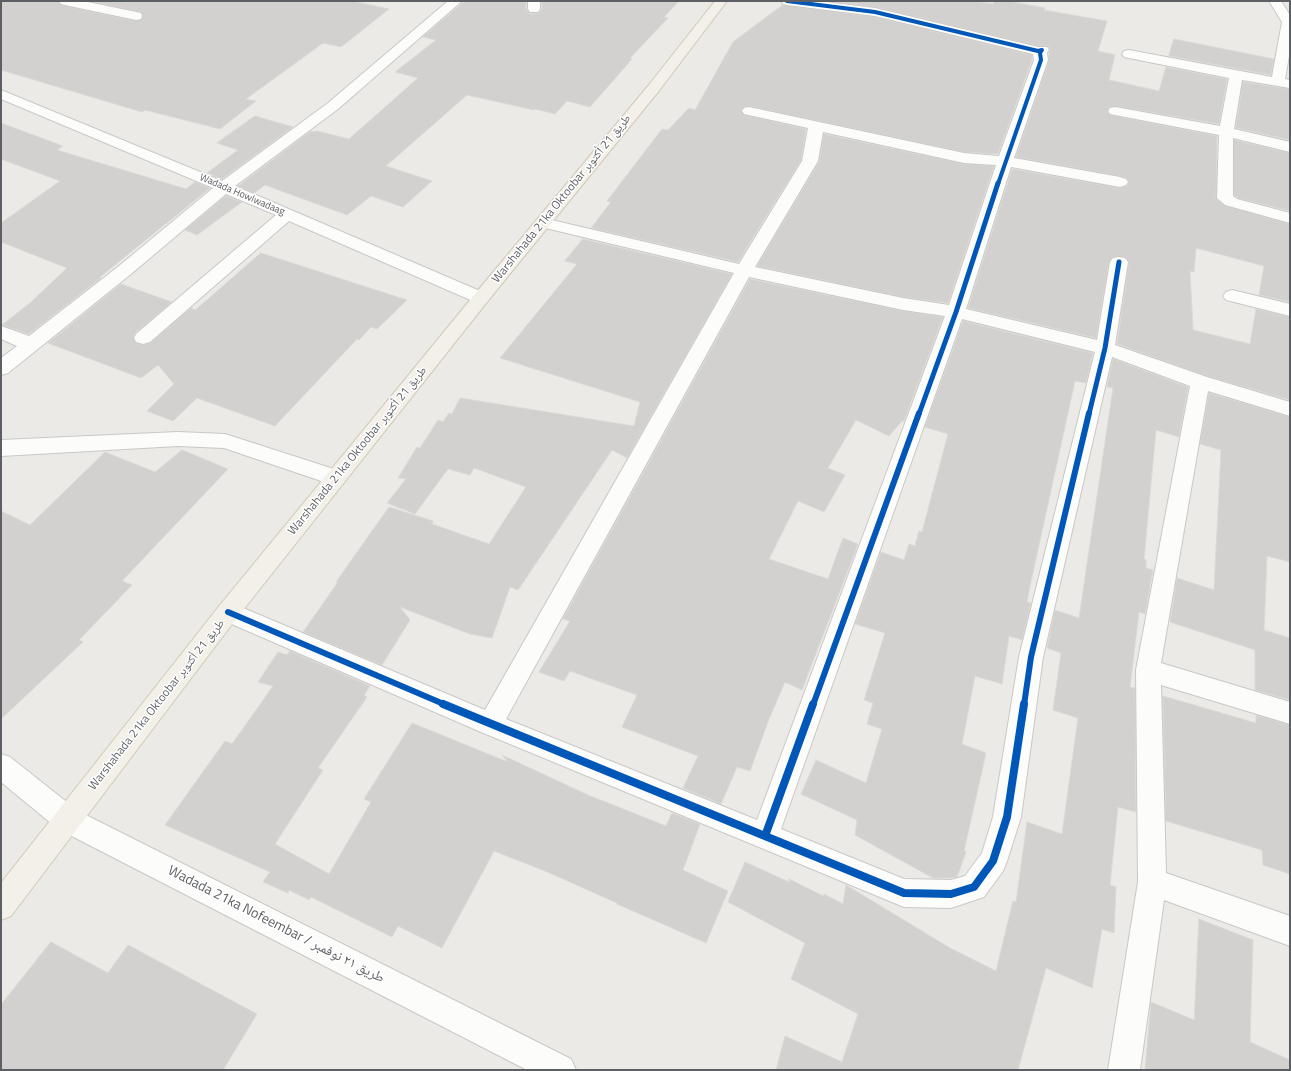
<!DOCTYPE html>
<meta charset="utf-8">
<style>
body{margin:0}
#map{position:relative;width:1291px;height:1071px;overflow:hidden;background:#ebeae6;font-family:"Titillium Web",sans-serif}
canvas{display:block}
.frame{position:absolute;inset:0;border:2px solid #5c5f63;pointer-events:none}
</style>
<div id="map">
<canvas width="1291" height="1071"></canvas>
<div class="frame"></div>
</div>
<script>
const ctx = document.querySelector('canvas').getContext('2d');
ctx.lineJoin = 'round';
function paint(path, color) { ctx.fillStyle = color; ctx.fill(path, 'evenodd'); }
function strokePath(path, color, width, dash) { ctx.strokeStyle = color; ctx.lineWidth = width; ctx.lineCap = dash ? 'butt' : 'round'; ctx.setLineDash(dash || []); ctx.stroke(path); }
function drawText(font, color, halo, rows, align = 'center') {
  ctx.font = font + ' "Titillium Web","Noto Naskh Arabic",sans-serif'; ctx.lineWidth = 3; ctx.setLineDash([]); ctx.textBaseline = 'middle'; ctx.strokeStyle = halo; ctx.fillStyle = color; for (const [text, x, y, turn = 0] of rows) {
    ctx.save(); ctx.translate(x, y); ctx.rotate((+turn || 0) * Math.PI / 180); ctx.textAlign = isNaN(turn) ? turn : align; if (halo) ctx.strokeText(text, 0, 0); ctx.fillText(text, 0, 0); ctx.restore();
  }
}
const building = new Path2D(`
 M1,1h57l3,4 75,16 6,-2 1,-3 -2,-4 -51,-11h262l37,8 -48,38 -18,-4 -77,56 10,2 -36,28 -75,-19 -3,2 -141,-42z
 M465,1h61v8l4,5 9,-1 3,-4v-8h137l-15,16 4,1 -38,40 2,1 -42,48 -23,-6 -12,13 -20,-5 -1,1 -67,-15 -81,71 46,15 -29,26 -32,-11 -24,19 -82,-30 -11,8 -16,-7 73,-55 3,1 3,-1 32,8 69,-61 -23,-6 41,-32 -13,-3z
 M830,1h141l22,3 2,-3h13l37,7 -1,2 63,11 -9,30 17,4 -6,25 50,11 7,-24 61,12 -8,45 -104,-18 -6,1 -2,5 3,3 107,21 -1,63 9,7 65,18v78l-31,-7 5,-29 -68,-18 -2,24 -4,-1 3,59 57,14 6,-35 34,8v83l-83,-24 -90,-32 12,-82 -4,-5h-12l-4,5 -13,76 -128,-30 44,-139 108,19 7,-2 2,-5 -3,-3 -6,-2 -104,-19 33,-97v-7l1,-4 -2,-3h-10l-163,-39z
 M783,5l92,12 157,38v5l-34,94 -34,-2 -215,-46 -5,1 -3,3 3,5 62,14 -5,31 -63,102 -147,-34 20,-26 -4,-1 55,-72 6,1 21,-22 6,2 38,-68z
 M1174,39l100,20 -3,16 -102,-19z
 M1243,82l47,7v51l-54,-12z
 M255,116l38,11 -71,52 -15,-6 31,-23 -21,-7z
 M1,123l62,23 -6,4 129,39 9,-7 15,6 -110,89 1,1 -72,56 -27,-9 28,-22 37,-35 -66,-26v-19l59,-42 -59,-22z
 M824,134l140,30 30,2 -46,137 -45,-6 -146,-31 62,-104z
 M1234,140l56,13v58l-52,-13 -4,-3z
 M226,196l16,6 -45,33 -12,-5z
 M583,239l149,35 -105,184 -15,-8 -94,140 -8,-3 -18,51 -22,-4 -70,-27 10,13 -28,45 -79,-33 35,-50h-2l53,-75 44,14 -1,3 57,20 37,-57 -52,-19 -4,7 -22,-6 -33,45 -28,-11 19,-24 -8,-1 19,-31 3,1 18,-28 5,2 6,-9 3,1 8,-16 174,28 6,-24 -140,-44 77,-94 -12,-3z
 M261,253l146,47 -30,29 -6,-2 -12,13 -2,-1 -82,87 -78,-28 -24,23 -26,-10 27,-27 -16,-19 -17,13 -93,-35 73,-59 51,18 -37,31 -2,4 3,6 7,2 7,-2 41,-35 4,2z
 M750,279l153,32 40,6 -39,104h-2l-13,15 -33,-16 -28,48 17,7 -21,37 -26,-11 -29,58 59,20 15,-41 15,6 -56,146 -17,-8 -16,37 -19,52 -13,-4 -16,37 -38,-16 15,-32 -76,-29 15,-32 -67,-24 -6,10 -25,-9 31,-51 -7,-2z
 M963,321l130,32 -7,30 -11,-2 -45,205 -3,16 4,1 -9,37 -13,-4 -7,48 -27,-8 -13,68 24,9 -22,98 2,1 -9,25 -6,1h-18l-78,-43 2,-15 -56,-26 15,-34 50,23 16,-54 -15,-5 6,-21 -9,-3 21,-67 -30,-9 26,-72 23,8 5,-16 6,2 4,-15 3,1 26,-98 -23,-7z
 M1113,359l75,28 -9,50 -23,-7 -12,129 2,1v8l7,2 -8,44 -6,-2 -9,75 5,1 1,124 -18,-5 -8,78 6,2 -2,46 -12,-4 -10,59 -46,-20 -28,102h-242l9,-34 57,26 16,-48 -67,-35 14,-36 -77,-41 17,-40 44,20v-3l34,17 1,-2 19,10 3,-19 104,63 46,23 17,-70 3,1 11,-80 35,12 16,-116 -25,-8 8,-57 -14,-5 8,-38 24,8 34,-230 -6,-1z
 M1209,393l81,24v145l-23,-6 -3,74 26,8v62l-35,-10v-40l-85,-28 7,-44 37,12 7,-140 -21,-6z
 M182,450l46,19 -106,112 10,4 -53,55 4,2 -82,77v-208l29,14 75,-73 50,20z
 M290,651l80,35 -6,9 3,2 -49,71 5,2 -48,74 54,30 42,-72 -7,-3 48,-76 96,39 -6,-7 86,40 78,31 6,-13 28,11 -17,46 45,21 -22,52 -89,-39v-1l-72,-32 -51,-20 -52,97 -44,-22 -6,11 -81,-40 -2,3 -20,-10 -1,3 -25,-11 7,-10 -105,-47 60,-84 7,3 41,-58 -15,-4 20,-30 9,3z
 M1163,696l93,27v-8l34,10v149l-27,-9 -1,-15 -96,-29z
 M1199,919l54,21 -3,102 40,18v10h-145l6,-68 43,18z
 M51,942l57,31 20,-28 129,69 -34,56h-222v-65z`);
paint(building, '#d2d1cf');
strokePath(building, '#dad9d6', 1);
const minor = new Path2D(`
 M59,1h24l58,12 1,3 -1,3 -5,1 -71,-15 -4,-1z
 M448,1h14l-124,108 -103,77 252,108 3,4 -3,4 -6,2 -6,-2 -186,-81 -139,121 -7,2 -7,-2 -2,-4 2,-4 140,-119 -50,-21 -95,80 -123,99 -7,2v-17l16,-12 -16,-7v-13l28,10 90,-70 94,-78 -212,-89v-9l221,91 106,-78z
 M528,1h12v8l-2,3h-8l-2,-3z
 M781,1h36l58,7 163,39h9l2,3 -2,3 1,7 -34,98 106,19 6,2 2,3 -2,3 -6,2 -109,-20 -45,142 131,31 13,-78 3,-4 6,-1 6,1 3,4 -13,83 92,32 83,25v14l-82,-25 -47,272 129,39v22l-129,-39 5,188 124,43v30l-126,-46 -24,170h-32l30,-188 -2,-212 54,-284 -78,-29 -69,300 -22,160 -14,44 -4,10 -19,26 -33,11 -47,-1 -423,-175 -261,-113 -4,-7 4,-7 8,-3 8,3 249,105 249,-437 -197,-47 -2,-3 2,-3 6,-2 196,46 63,-103 6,-33 -64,-14 -2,-3 2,-3 5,-1 215,46 35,3 35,-96 -1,-6 -158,-38 -88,-11 -4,-1zM823,132l141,31 32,2 -47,140 -46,-7 -148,-31 63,-106zM749,277l154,33 42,6 -188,504 -251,-101zM962,319l133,33 -76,305 -26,160 -11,36 -17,23 -14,4 -47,-1 -123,-50z
 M1269,1h12l9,14v35l-5,29 5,1v8l-48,-8 -8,49 56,13v10l-57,-14v58l4,3 53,14v10l-65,-18 -8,-7 2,-63 -104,-20 -5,-1 -2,-3 2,-3 5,-1 105,19 9,-48 -105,-21 -2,-3 2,-3 5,-1 143,27 10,-55z
 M1232,290l58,14v12l-64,-16 -3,-4 3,-4z
 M178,432l47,2 118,38 3,6 -3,6 -7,2 -112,-38 -46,-2 -177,10v-16z
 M1,754l9,3 68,54 493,248 5,11h-49l-469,-241 -57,-47z`);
const major = new Path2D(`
 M715,1h12l-69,91 -171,210 -251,317 -225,297 -10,4v-37l219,-278 255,-311 173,-208z`);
strokePath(minor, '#c8c8c8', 2);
strokePath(major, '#d1c9b6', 2);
paint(minor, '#fcfcfb');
paint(major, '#f2f0e8');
strokePath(new Path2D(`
 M787,1l88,11 163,39 4,-1 -2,3 1,7 -43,124`), '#0057b8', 4);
strokePath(new Path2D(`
 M919,414l37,-102 42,-129
 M1089,414l16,-66 14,-86`), '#0057b8', 5);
strokePath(new Path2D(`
 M228,612l218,93
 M813,705l106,-292
 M1024,705l7,-48 58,-244`), '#0057b8', 6);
strokePath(new Path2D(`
 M443,704l461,189 47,1 23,-7 19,-26 14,-44 17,-113
 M765,836l48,-132`), '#0057b8', 8);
drawText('10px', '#5c5f63', '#fff', [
 ["Wadada Howlwadaag",242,195,23]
]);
drawText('12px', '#5c5f63', '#fff', [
 ["Warshahada 21ka Oktoobar طريق 21 أكتوبر",562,199,-51],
 ["Warshahada 21ka Oktoobar طريق 21 أكتوبر",358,451,-51],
 ["Warshahada 21ka Oktoobar طريق 21 أكتوبر",157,705,-52]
]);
drawText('14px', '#5c5f63', '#fff', [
 ["Wadada 21ka Nofeembar / طريق ٢١ نوفمبر",276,925,27]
]);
</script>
